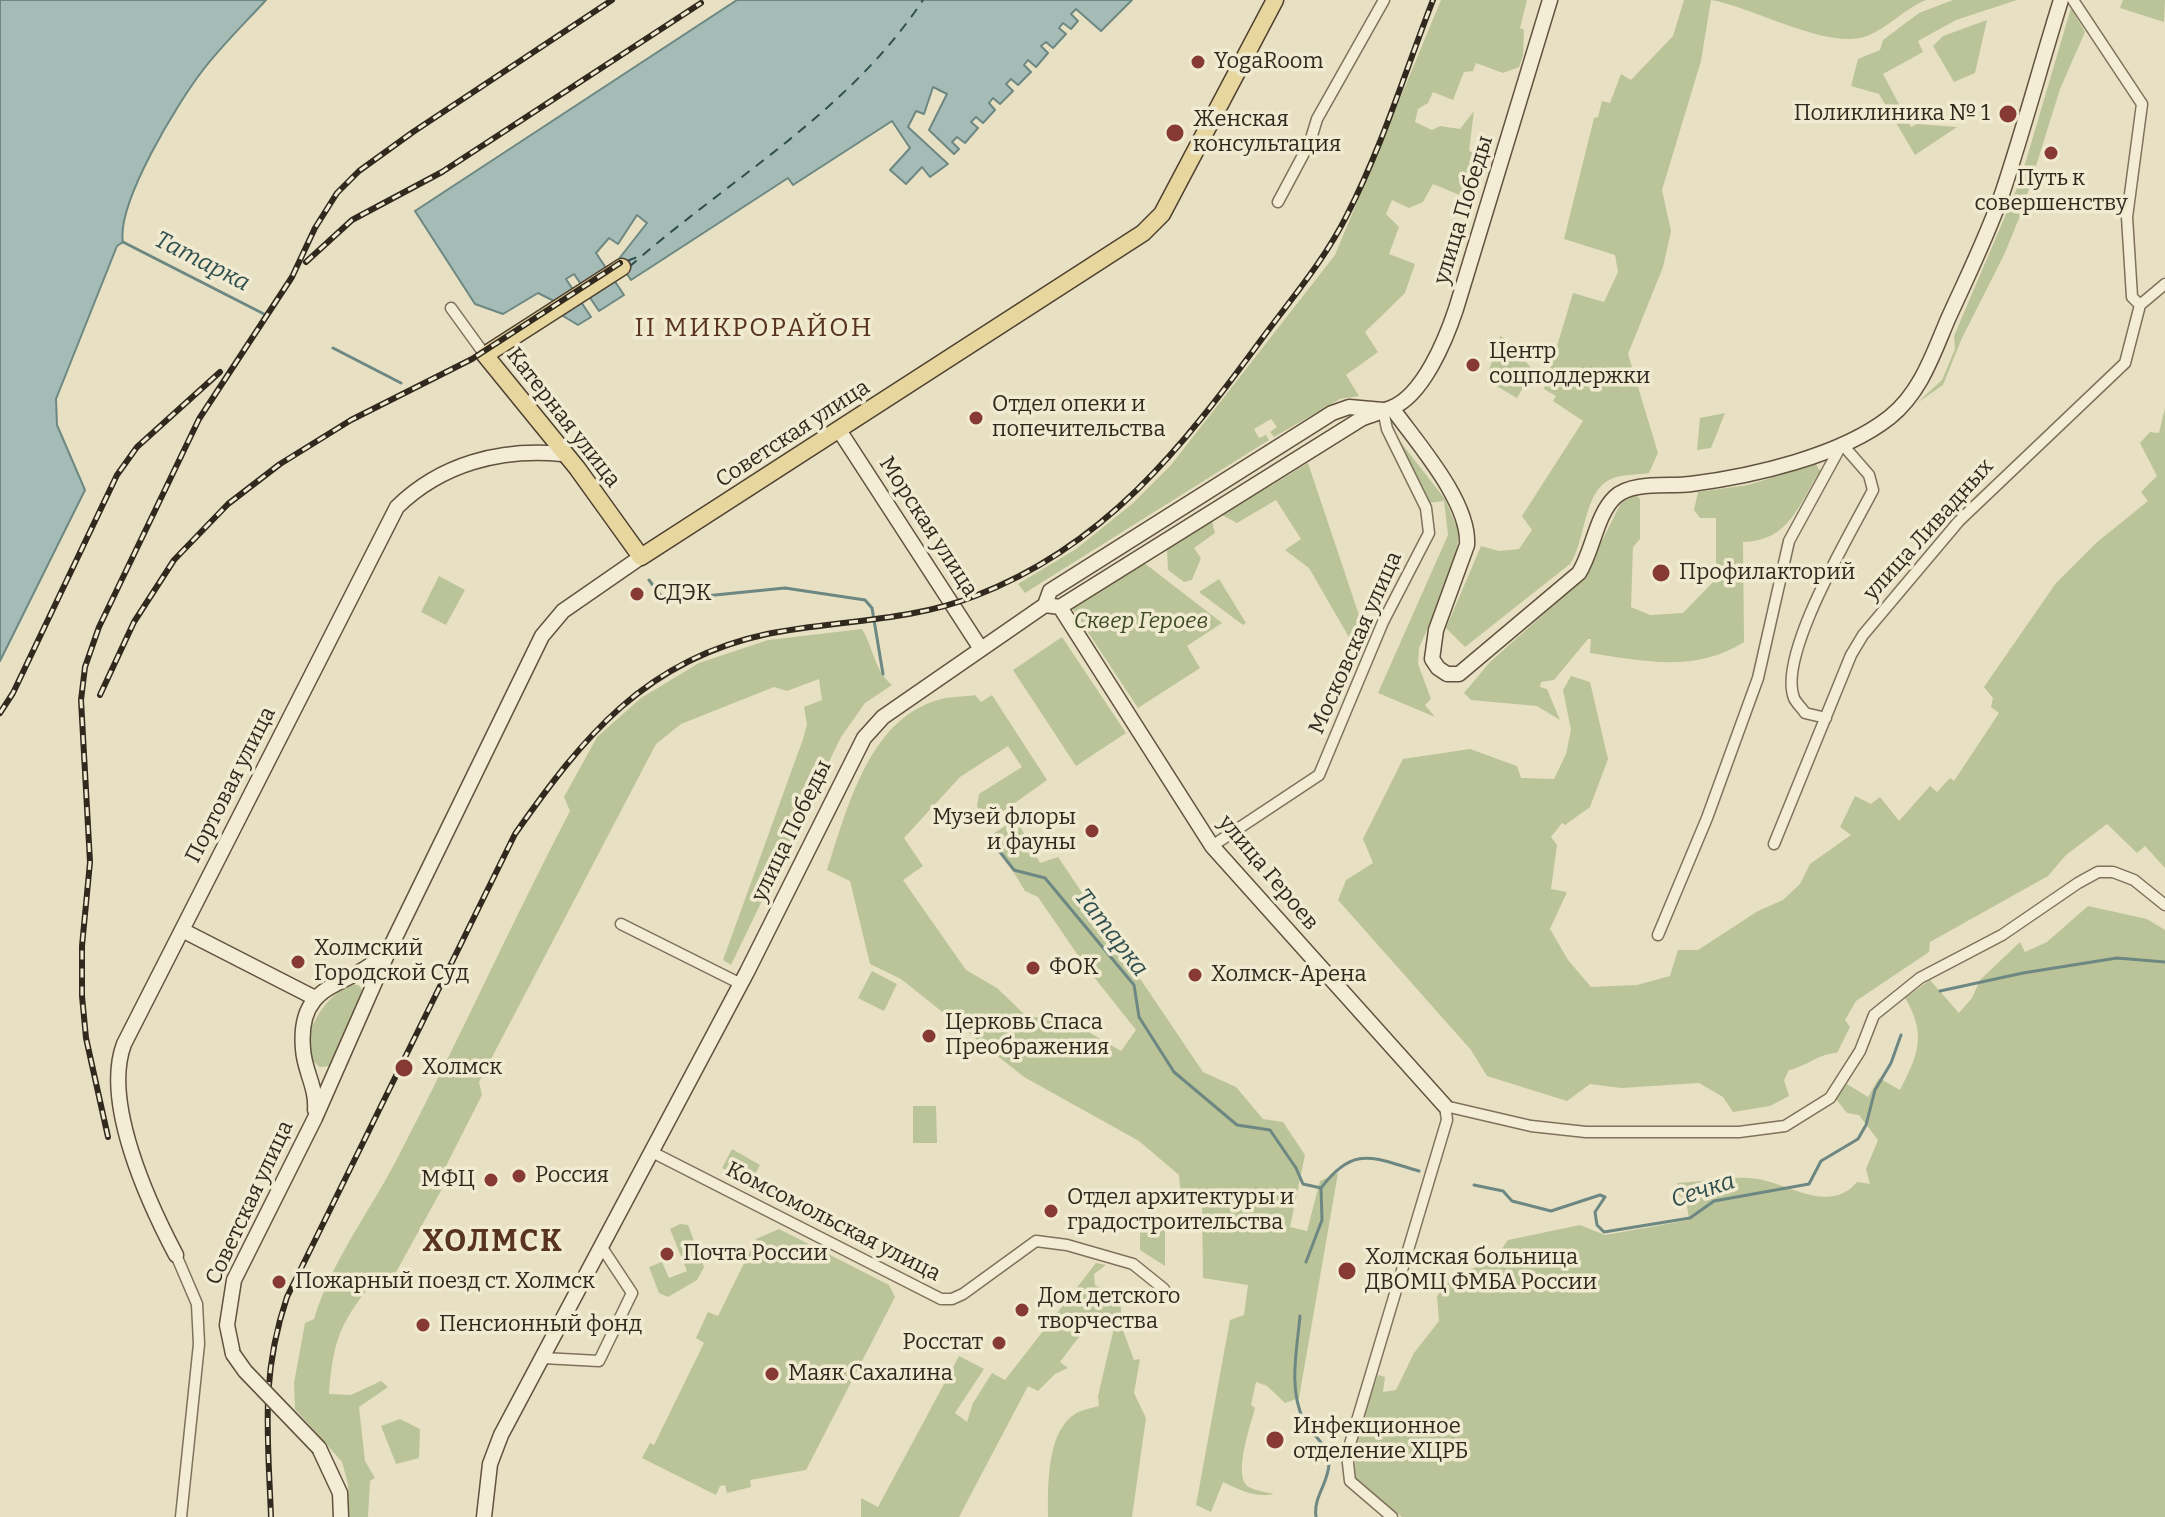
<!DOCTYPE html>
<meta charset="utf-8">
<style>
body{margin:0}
canvas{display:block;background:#e8e0c3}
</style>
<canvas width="2165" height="1517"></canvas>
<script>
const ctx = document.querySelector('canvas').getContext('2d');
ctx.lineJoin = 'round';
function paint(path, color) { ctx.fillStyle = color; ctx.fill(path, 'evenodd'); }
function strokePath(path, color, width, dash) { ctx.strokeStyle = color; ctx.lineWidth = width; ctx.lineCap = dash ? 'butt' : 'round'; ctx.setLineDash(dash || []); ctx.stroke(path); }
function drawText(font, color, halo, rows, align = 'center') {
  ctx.font = font + ' Bitter,serif'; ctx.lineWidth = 7; ctx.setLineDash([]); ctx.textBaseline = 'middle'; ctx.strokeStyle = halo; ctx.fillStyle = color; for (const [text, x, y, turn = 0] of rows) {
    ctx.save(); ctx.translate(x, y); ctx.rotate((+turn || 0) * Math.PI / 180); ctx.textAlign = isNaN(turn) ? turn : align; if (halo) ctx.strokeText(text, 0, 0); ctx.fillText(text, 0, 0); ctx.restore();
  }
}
paint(new Path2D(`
 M1441,0h86l-7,28 4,2 -1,26 -4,11 -16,6 -27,-10 -3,8 -9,1 -11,28 -20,-8 -5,11 -10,6 -3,13 17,8 8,-4 20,3 14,-18 -5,40 20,8 -15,42 -41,-17 -10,18 -14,6 -17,-8 -6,14 13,13 -10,27 26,10 -10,29 -40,39 13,20 -32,23 13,21 -19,3 -66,38 -4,-5 7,-5 -6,-8 -17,10 5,9 7,-3 3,5 -244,153 -7,-9 58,-35 56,-45 39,-39 164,-210z
 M1684,0h242c-22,9 -38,28 -59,36 -38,15 -117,-30 -156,-36l-10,61 -39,129 9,41 -8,36 -35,87 30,99 -9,20c-11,2 -28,1 -38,6 -28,12 -25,62 -41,85l-105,83 -19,-19 35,-82 18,5 20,-2 13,-19 -10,-14 61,-95 -30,-20 3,-5 -12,-7 29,-96 31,9 14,-30 -3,-17 -51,-16 30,-121 4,-1 4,-16 8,2 11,-29 10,6 42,-44z
 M1953,0h64l-61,20 -38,21 5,11 -40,22 28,53 6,-3 40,3 -42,28 -36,-61 -28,-8 7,-27 22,-9 3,-10 36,-27z
 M2123,0h42l-1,22 -44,-14z
 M2071,8l14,24 -25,57 -38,122 -18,44 -42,83 -19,47 -26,18 25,-23 13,-31 -1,-13 66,-155z
 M1987,20l-12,53 -21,9 -21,-36 10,-10z
 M1500,336l7,4 26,30 -16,28 -31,-18z
 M2165,408v460l-20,-22 -8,7 -30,-29 -41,31 -18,21 -118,66 -1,10 -73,49 -11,19 5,7 -13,26c-20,1 -29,13 -48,17l-5,10 5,16 -19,10 -37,6 -10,-15 -24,-14 -78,5 -31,-4 -23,17 -80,-25 -16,-26 -133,-150 8,-20 27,-17 -10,-24 40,-80 67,-10 47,17 4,12 33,1 12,-25 5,-24 -8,-40 8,-14 19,6 18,77 -18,48 -25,18 -3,-2 -11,14 6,8 -6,44 16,3 -17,37 18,31 23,27 46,-2 33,-9 8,-26h20l60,-39 25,-11 17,-16 10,-20 41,-29 -11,-8 15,-31 16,8 9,-7 19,24 31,-35 7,6 13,-14 4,3 45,-68 -8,-6 2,-9 -9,-11 72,-104 40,-40 52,-42 -7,-9 16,-16 -17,-33 10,-11 9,1z
 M1725,413l-14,35 -14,2 3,-32z
 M1395,435l50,64 14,33 -4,33 -36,83 -1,16 13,35 -6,6 10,12 -57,-24 70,-158 -4,-34 -16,2z
 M1308,463l57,170 -11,13 -45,-78 -24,-18 16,-11 -25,-39 -39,23 -15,-8z
 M1816,464l4,7c-22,35 -31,70 -77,71l1,100c-48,31 -101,19 -154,11l1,-14h-3l-34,41 -13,2 -1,5 7,2 13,31 -23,-14 -66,-6 -7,-7 26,-31 92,-82 40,-79 14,-6 4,4v40l-7,8 -2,60 19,8 33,-2 33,-34v-61h-16l-6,-8 4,-18 50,-7z
 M1212,521l3,12 -21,15 7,10 -9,22 -8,2 -16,-12 -1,-22z
 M1143,562l79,61 -35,23 13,22 -62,40 -66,-100z
 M439,576l26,14 -19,35 -25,-13z
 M1219,579l27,44 -3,2 -44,-33z
 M862,629c12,20 12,41 30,56l-27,18 -24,34 -110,228 -8,-5 80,-221 4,-15 -3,-17 18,-7 -3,-21 -32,12 -13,-4 -93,37 -25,20 -177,338 3,13 -35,69 -4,23 -53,96 -15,-4c-35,45 -41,58 -46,115l22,1 30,-14 7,6 -29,20 6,54 10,17 -5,3 -2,36h-19l-1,-33 -6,-22 -47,-53 -1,-26 11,-60 9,-4c18,-60 58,-110 86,-166 59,-113 111,-229 170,-342l-6,-14 33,-60 44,-39 58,-35 69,-23z
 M1062,637l64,96 -50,33 -63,-96z
 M975,695l6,7 11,-7 55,85 -63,45 -7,-19 2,-12 43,-27 -14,-21 -48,31 -56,61 19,28 -20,14 63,90 31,18 27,26 61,16 36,21 15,-21 -50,-63 -48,-70 -13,-6 -34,-56 25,-16 24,44 18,-6 145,215 33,15 27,32 20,3 22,33 -15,72 17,4 13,-50 18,-8 -39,225 -14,5 -18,-17 -11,-4 -5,23 4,3c-4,16 -23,69 -6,79 6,4 18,5 25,7 -19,4 -34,-4 -51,-12l-12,30 -15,-7 34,-185 14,-5 4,-30 -45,-7 -1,-80 -21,-1 -2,-22 -40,-34 -115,-64 -123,-98 -31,-15 -20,-83 -23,-11c20,-60 41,-150 111,-170 12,-4 26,-3 37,-5z
 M2088,906l59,13 18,11v587h-763l-46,-36c-4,-40 9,-69 22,-106l7,2 -2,15 13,-2 18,-37 25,-32 -2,-25 18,-21 38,-14 15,-21 72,-15 25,10 84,-15 -3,-21 -8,-4 -1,-12c25,-1 57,-8 81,-4 33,6 72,35 99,3l13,2 -4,-15 12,-29 -19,-25 -12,-2 -12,-15 12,-14 21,13 11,-19 21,12c18,-35 27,-56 5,-92l25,-18 29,33 13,-15 8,-18 40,-38 5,10 22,-10z
 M872,971l25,13 -13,27 -26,-13z
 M353,984l7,2 4,9 -33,71 -11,1c-30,-21 6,-75 33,-83z
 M913,1106h23l1,37h-24z
 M732,1149l28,16 -10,18 -28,-15z
 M680,1224l8,1 16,42 -7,13 -29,17 -9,-4 -10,-26 13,-5 7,16 18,-7 -17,-42z
 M1140,1227h25v39l-25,-16z
 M779,1229l110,56 6,12 -89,173 -56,10 1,7 -24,6 -2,-8 -5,1 -4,9 -74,-37 8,-15 4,2 50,-102 -8,-5 12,-26 10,4 38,-77z
 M1096,1263l10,2 -12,9 1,11 20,10 6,9v21l13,35 6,-1 -6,34 12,25 -14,99h-84c0,-29 -2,-85 27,-103 6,-4 17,-6 24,-8l-1,-10 16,-68 -23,-7 -31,41 8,6 -13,6 -17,17 -10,-5 -69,131h-98v-19l17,9 81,-151 25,13 -29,44 12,9 6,-19 19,-30 13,7z
 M400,1419l20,10 -1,29 -23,6 -15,-38z`), '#bbc498');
const water = new Path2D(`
 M0,0h266c-21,23 -44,45 -63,70 -25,32 -87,134 -80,172l-6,4 -61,153 1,26 28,65 -85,171z
 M737,0h395l-31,31 -25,-22 -5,5 7,7 -7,8 -8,-6 -4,5 7,6 -13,14 -7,-6 -5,4 7,7 -12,14 -8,-7 -4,5 7,7 -13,13 -7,-6 -5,5 7,7 -13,13 -7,-6 -4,5 6,7 -12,13 -7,-6 -5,5 7,6 -13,15 -8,-6 -5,5 7,7 -5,5 -25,-24 18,-36 -14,-7 -9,27 -8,-3 -8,16 40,37 -18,13 -8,-10 -16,17 -16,-14 20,-22 -18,-27 -99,64 -5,-7 -157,102 -13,-20 29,-37 -10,-8 -19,29 -9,-6 -13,15 28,42 -25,16 -25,-37 -8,5 25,38 -13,8 -15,-9 -9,-15 -16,-8 -35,21 -28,-10 -60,-93z`);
paint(water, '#a4bbb6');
strokePath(water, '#6d8883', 2);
strokePath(new Path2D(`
 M123,242l141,72
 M333,348l68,35
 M649,580l12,16 14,3 110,-11 80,12 7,8 11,66
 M1000,852l14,18 31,8 89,107 5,32 35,55 63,53 33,5 26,38 7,16 18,4
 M1940,991l83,-18 94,-15 48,4
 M1474,1185l29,6 9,10 39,10 49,-16 5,2 -10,15 2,13 7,7 86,-14 24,-17 95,-17 12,-23 37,-22 8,-14 9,-35 16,-27 10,-28
 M1321,1188c33,-44 52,-30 98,-17
 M1306,1262l16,-42 -1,-32
 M1300,1316c-3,34 -12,73 4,105 8,14 25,24 25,42 0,20 -16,33 -13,54`), '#6d8883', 3);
strokePath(new Path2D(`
 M627,261l13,-5
 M629,267c100,-88 219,-154 294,-267`), '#2f4f4f', 2, [10, 8]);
const street = new Path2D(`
 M2073,0l69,104 -15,113 5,80 8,8
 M1278,202l32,-60 7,-23 67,-119
 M451,308l34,47
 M1774,844l77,-189 12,-20 96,-114 166,-158 15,-58 25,-21
 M1212,846l107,-71 64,-153 46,-89 -3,-25 -39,-79 -4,-19
 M621,924l120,60
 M1658,935l49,-117 51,-140 31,-137 53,-97 27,31 4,15c-21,41 -96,165 -79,208 2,5 8,10 11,15l21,5
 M652,1152l289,147h11l11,-5 73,-53 31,4 66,19 31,25
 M176,1255l21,49 2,40 -18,173
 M543,1358l56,3 33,-68 -31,-47
 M1392,1517l-42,-36 -3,-27 100,-334 -2,-14 86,20 55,6h153l46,-6 45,-28 30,-47 14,-36 46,-37 82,-43 76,-52 20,-11h15l21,8 31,25`);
const secondary = new Path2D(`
 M1392,408c25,35 78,94 75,137l-31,85 -4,29 6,9 9,6h12l120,-101c14,-22 17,-58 36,-76 17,-16 54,-10 76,-13 62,-8 150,-28 199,-67 31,-25 43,-63 58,-98 19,-42 40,-84 55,-128 21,-63 38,-127 58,-191
 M839,430l142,219
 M1045,605l15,2 301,-188c10,-4 20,-7 30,-11 32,-12 55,-69 65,-99l94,-309
 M1060,607l152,239 233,260
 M182,930l133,68
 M315,1110c2,-22 -11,-40 -12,-61 -6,-70 46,-60 81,-95
 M176,1255c-28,-53 -74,-153 -52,-211l273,-537c44,-43 103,-59 165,-53
 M233,1354l-6,-29 7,-45 81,-162 74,-168 153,-314 21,-25 78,-54
 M319,1448l21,45 1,24
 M484,1517l6,-53 11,-29 246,-463 117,-234 19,-21 162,-112 5,-14 282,-178 17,-6 34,3`);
const primary = new Path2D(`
 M622,267l-137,88 92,113 64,89 502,-324 19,-19 113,-214`);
strokePath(street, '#7f725c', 13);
strokePath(secondary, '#61533f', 17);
strokePath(primary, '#4e4030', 19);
strokePath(street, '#f4edd5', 10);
strokePath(secondary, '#f4edd5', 14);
strokePath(primary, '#e7d69e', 16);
const rail = new Path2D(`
 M306,262l46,-42 90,-48 259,-169
 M100,695l34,-73 40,-62 54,-56 52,-40 71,-44 121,-61 148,-96
 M0,713l13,-20 104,-218 20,-28 83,-75
 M108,1137l-22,-99 -4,-42v-50l8,-84 -9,-162 4,-33 14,-40 100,-208 93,-142 23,-49 22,-35 22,-22 54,-39 199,-132
 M271,1517c-3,-82 -11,-140 16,-220l228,-463c68,-97 130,-174 252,-200 69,-14 142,-12 208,-38 130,-50 206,-147 286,-256 30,-41 63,-79 86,-125 35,-68 58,-143 86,-215`);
strokePath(rail, '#31291e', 6);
strokePath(rail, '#f0ead1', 3, [9]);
const secondaryBridge = new Path2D(`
 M233,1354l12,17 74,77`);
strokePath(secondaryBridge, '#61533f', 17, []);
strokePath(secondaryBridge, '#f4edd5', 14);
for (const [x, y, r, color] of [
 [1198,62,8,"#873a33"],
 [2008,114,10,"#873a33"],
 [1175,133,10,"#873a33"],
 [2051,153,8,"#873a33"],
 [1473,365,8,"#873a33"],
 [976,418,8,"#873a33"],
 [1661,573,10,"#873a33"],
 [637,594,8,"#873a33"],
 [1092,831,8,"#873a33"],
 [298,962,8,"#873a33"],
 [1033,968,8,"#873a33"],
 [1195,975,8,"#873a33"],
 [929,1036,8,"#873a33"],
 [404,1068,10,"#873a33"],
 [519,1176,8,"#873a33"],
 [491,1180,8,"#873a33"],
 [1051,1211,8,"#873a33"],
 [667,1254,8,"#873a33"],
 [1347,1271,10,"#873a33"],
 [279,1282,8,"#873a33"],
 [1022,1310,8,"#873a33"],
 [423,1325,8,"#873a33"],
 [999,1343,8,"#873a33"],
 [772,1374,8,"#873a33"],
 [1275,1440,10,"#873a33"]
]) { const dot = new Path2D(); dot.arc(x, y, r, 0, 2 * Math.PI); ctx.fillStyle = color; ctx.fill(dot); strokePath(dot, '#f0ead1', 3); }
drawText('22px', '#31291e', '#f0ead1', [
 ["YogaRoom",1214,62],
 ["Поликлиника № 1",1990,114,"right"],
 ["Женская",1193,120],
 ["консультация",1193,145],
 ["Путь к",2051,179,"center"],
 ["совершенству",2051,204,"center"],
 ["Центр",1489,352],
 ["соцподдержки",1489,377],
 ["Отдел опеки и",992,405],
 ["попечительства",992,430],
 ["Профилакторий",1679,573],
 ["СДЭК",653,594],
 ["Музей флоры",1076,818,"right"],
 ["и фауны",1076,843,"right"],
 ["Холмский",314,949],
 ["Городской Суд",314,974],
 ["ФОК",1049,968],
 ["Холмск-Арена",1211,975],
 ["Церковь Спаса",945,1023],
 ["Преображения",945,1048],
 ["Холмск",422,1068],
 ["Россия",535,1176],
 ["МФЦ",475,1180,"right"],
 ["Отдел архитектуры и",1067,1198],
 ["градостроительства",1067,1223],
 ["Почта России",683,1254],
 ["Холмская больница",1365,1258],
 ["ДВОМЦ ФМБА России",1365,1283],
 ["Пожарный поезд ст. Холмск",295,1282],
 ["Дом детского",1038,1297],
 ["творчества",1038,1322],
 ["Пенсионный фонд",439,1325],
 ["Росстат",983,1343,"right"],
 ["Маяк Сахалина",788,1374],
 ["Инфекционное",1293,1427],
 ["отделение ХЦРБ",1293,1452]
], 'left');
drawText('22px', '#31291e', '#f0ead1', [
 ["улица Победы",1464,210,-73],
 ["Катерная улица",563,418,52],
 ["Советская улица",793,434,-33],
 ["Морская улица",928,527,57],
 ["улица Ливадных",1929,530,-48],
 ["Московская улица",1356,643,-66],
 ["Портовая улица",231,785,-63],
 ["улица Победы",792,831,-64],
 ["улица Героев",1268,873,50],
 ["Советская улица",250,1203,-65],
 ["Комсомольская улица",833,1222,27]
]);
drawText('italic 22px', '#3f4b27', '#f0ead1', [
 ["Сквер Героев",1141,622]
]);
drawText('italic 24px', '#2f4f4f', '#f0ead1', [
 ["Татарка",202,262,27],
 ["Татарка",1111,933,52],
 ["Сечка",1703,1191,-18]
]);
ctx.letterSpacing = '2px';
drawText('26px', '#583223', '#f0ead1', [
 ["II МИКРОРАЙОН",754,329]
]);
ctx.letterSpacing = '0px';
ctx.letterSpacing = '2px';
drawText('bold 30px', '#583223', '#f0ead1', [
 ["ХОЛМСК",493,1243]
]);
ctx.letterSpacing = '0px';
</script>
